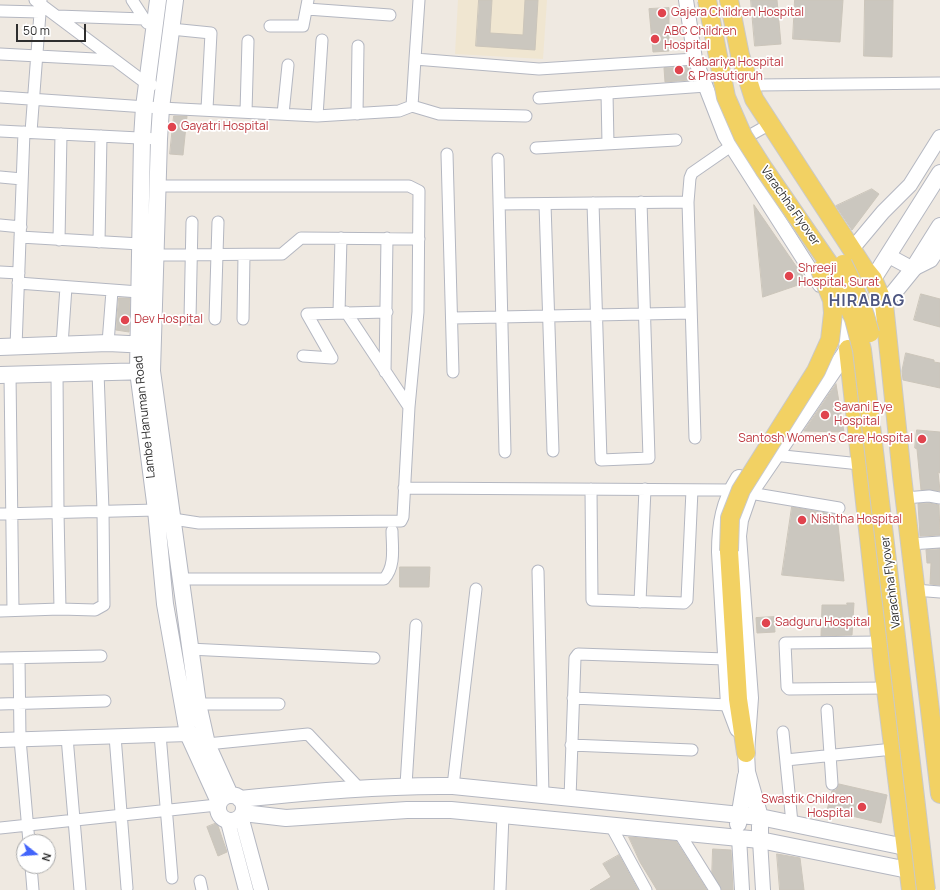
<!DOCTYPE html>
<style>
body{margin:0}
#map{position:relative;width:940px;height:890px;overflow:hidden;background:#efe9e1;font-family:Manrope,sans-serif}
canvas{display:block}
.north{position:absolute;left:16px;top:834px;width:40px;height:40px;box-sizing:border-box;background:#fff;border:1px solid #ababab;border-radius:50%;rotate:107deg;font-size:11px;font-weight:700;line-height:16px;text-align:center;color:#2e2e2e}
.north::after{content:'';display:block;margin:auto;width:14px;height:18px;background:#4264fb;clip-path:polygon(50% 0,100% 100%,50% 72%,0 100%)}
.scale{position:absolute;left:16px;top:24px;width:70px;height:18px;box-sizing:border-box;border:2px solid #2e2e2e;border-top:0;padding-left:5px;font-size:12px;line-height:14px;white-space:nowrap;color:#2e2e2e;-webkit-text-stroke:3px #fff;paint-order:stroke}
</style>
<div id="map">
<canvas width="940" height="890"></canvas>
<div class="north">N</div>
<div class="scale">50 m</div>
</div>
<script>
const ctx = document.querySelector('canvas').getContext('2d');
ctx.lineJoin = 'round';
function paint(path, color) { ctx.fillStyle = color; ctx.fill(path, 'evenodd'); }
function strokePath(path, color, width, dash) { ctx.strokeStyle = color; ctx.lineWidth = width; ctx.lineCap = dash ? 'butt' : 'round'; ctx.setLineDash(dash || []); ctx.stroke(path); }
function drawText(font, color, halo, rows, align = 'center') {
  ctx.font = font + ' Manrope,sans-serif'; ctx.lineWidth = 3.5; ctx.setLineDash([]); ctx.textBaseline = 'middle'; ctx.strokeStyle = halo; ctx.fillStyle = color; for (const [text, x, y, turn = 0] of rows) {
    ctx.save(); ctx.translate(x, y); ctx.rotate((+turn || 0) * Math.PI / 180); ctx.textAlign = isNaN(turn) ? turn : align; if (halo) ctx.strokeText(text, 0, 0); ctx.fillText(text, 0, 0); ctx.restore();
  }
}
paint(new Path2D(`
 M458,0h89l-4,59 -88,-5z`), '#f0e6d1');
const building = new Path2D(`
 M479,0h13l-2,33 33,2 2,-35h13l-3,50 -59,-4z
 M751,0h26l4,44 -26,2z
 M795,0h48l-3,42 -47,-3z
 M865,0h28l-1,57 -28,-1z
 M669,8v43l-16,1 -4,-43z
 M689,66v14l-24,2 -1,-14z
 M174,116h13l-4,39 -13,-1z
 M872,189l7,5 -27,36 -16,-24z
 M754,205l53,77 -44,15z
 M921,294l19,5v28l-26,-7z
 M119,298h11l-1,34 -13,-2z
 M906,353l28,7v2l6,1v25l-37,-8 -1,-9z
 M836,384l8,48 -40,-1z
 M917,430l23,2v41l-2,-1 2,19 -19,-1 -4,-41 -2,-1z
 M929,503l10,2 1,30 -20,1 -2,-32z
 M792,507l45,8 7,66 -62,-6z
 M940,549v36l-10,-1 1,-21h-4l-1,-13z
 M400,567h30l-1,20h-29z
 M847,603h7l-2,32 -31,1 1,-31h25z
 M774,617l1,15 -18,1 -1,-15z
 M839,784l48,11 -6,28 -54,-13 5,-19 4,-1z
 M217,823l10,29 -9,4 -11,-29z
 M629,837l47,4 31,49h-50l-17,-28z
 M713,849l18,1 2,40h-11l-10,-17z
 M777,854l23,4 4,32h-24z
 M619,855l19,35h-48l21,-13 -8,-13z`);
paint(building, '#cbc7bf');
strokePath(building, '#cbc5ba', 1);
const minor = new Path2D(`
 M35,0l112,84 5,1
 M132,0l15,23
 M307,9l83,6
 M0,11l40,1
 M57,16l87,3
 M270,26h33l5,-26
 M171,29l40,4 -4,76
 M0,54l114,6
 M415,59l4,-59
 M758,85l182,-2
 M607,93l1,51
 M0,97l161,11 156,8 82,-5 13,-5 3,-47 124,10 156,-10
 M539,98l167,-12
 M412,106l27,8 87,2
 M246,112l2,-71
 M283,114l5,-49
 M357,114l1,-68
 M317,116l5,-76
 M0,131l159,8
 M31,132l10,-132
 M536,148l140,-8
 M447,154l6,218
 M498,159l7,293
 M0,177l22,2
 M593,203l8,257 48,-2 -8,-256
 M499,204l189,-2
 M545,204l8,247
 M0,225l21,2
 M20,237l120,7
 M59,240l2,-106
 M99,242l2,-106
 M156,255l126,-1 19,-16 118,1
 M0,272l19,1
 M18,283l121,9
 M339,312l2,-74
 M346,312l63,95
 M453,318l238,-5
 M190,319l2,-97
 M215,319l3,-97
 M243,319l1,-64
 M108,343l4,-52
 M62,345l4,-58
 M16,347l8,-215
 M303,356l29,2 -25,-44 80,-2
 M385,372l2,-134
 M57,373l1,139 2,97
 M10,375l3,235
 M695,438l-7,-236 2,-24 2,-5 39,-27 39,-22
 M774,455l86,9
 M404,488l328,2 107,18
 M591,489l1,111 92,3 3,-3 5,-110
 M905,498l24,-2 11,2
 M0,514l156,-4 17,9 26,4 202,-2 2,-4 6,-110 9,-95 1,-121 -10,-5h-252
 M910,544l30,-2
 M538,571l5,224
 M180,579h204c12,-13 8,-33 8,-48
 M915,590l25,2
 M640,602l5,-113
 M0,611l60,-2 35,1 9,-5 -1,-95 -5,-138
 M881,642l-96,1 2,44 2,2 97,-1
 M189,649l185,9
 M0,658l101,-2
 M19,658l1,81 9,103
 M573,698l156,7
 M0,704l105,-3
 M198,704h81
 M827,710l5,74
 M783,732l9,91
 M160,734l12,144
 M115,736l12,152
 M67,737l13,153
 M207,744l101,-10 51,54
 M571,745l121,5
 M786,760l107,-11
 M406,785l10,-160
 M453,786l23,-197
 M570,798l5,-140 3,-4 148,5
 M611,826l35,64
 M0,828l217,-23
 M678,831l37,59
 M31,866l2,24
 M200,881l2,9
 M500,890l3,-75`);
const tertiary = new Path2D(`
 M686,0l9,59 30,77 95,149
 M852,249l31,-37 27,-27 30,-48
 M889,256l24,13 18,-9 9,-14
 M833,308l6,12 9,29
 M0,740l188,-6 9,1
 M241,816l20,74
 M228,822l18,68
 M739,837l3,53
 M760,840l3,50`);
const secondary = new Path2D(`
 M158,0l-14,107 -2,32 -4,232 18,139 9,94 23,130 31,68
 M175,0l-14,108 -2,31 -7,232 46,333 9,40 23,51
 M873,279l67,-106
 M0,347l108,-4 40,2
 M0,375l149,-4
 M738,729l-9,-24 -9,-153c0,-28 4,-50 19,-74
 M218 808a13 13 0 1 1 26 0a13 13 0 1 1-26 0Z
 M240,799c71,-7 142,-14 213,-13l307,31 145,30
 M243,813l43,5 121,-8h44l309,30 148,30
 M738,824l8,-48
 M760,840v-23l-13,-45 -1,-19 4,-55 -12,-162 2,-16 9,-26 99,-145 65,-80 27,-43`);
const primary = new Path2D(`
 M729,0l11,55 14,44 110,169 9,11 11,25 18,172 38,318
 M848,349l37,333 26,208
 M729,551l9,148 8,54`);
strokePath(minor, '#b4b7c1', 13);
strokePath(tertiary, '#b4b7c1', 16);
strokePath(secondary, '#b4b7c1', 18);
strokePath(primary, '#c9c9c9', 20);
strokePath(minor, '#fff', 11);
strokePath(tertiary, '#fff', 14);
strokePath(secondary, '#fff', 16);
strokePath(primary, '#f2d163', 18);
const primaryBridge = new Path2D(`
 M707,0l19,97 17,39 21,33 66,96 24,54 8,31 64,540
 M843,264c12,23 21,45 27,69
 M729,551l1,-33 11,-28 75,-119 14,-31 3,-27 -1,-13 -12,-30`);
strokePath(primaryBridge, '#c9c9c9', 20, []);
strokePath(primaryBridge, '#f2d163', 18);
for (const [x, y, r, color] of [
 [662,13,5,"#e0444e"],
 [655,39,5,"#e0444e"],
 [679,70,5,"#e0444e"],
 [172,127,5,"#e0444e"],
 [789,276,5,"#e0444e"],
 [125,320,5,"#e0444e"],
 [825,415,5,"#e0444e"],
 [922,439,5,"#e0444e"],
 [802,520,5,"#e0444e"],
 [766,623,5,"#e0444e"],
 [862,807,5,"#e0444e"]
]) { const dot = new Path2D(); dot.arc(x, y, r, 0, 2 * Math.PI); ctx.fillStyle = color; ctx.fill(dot); strokePath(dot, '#fff', 1.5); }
drawText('12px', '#be3a42', '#fff', [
 ["Gajera Children Hospital",671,13],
 ["ABC Children",664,32],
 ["Hospital",664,46],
 ["Kabariya Hospital",688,63],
 ["& Prasutigruh",688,77],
 ["Gayatri Hospital",181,127],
 ["Shreeji",798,269],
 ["Hospital, Surat",798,283],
 ["Dev Hospital",134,320],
 ["Savani Eye",834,408],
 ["Hospital",834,422],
 ["Santosh Women's Care Hospital",913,439,"right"],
 ["Nishtha Hospital",811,520],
 ["Sadguru Hospital",775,623],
 ["Swastik Children",853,800,"right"],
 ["Hospital",853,814,"right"]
], 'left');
drawText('12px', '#2e2e2e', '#fff', [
 ["Varachha Flyover",790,206,55],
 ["Lambe Hanuman Road",145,417,-96],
 ["Varachha Flyover",891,582,-97]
]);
ctx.letterSpacing = '1px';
drawText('bold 16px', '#4d5680', '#fff', [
 ["HIRABAG",867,302]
]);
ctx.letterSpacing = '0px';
</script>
